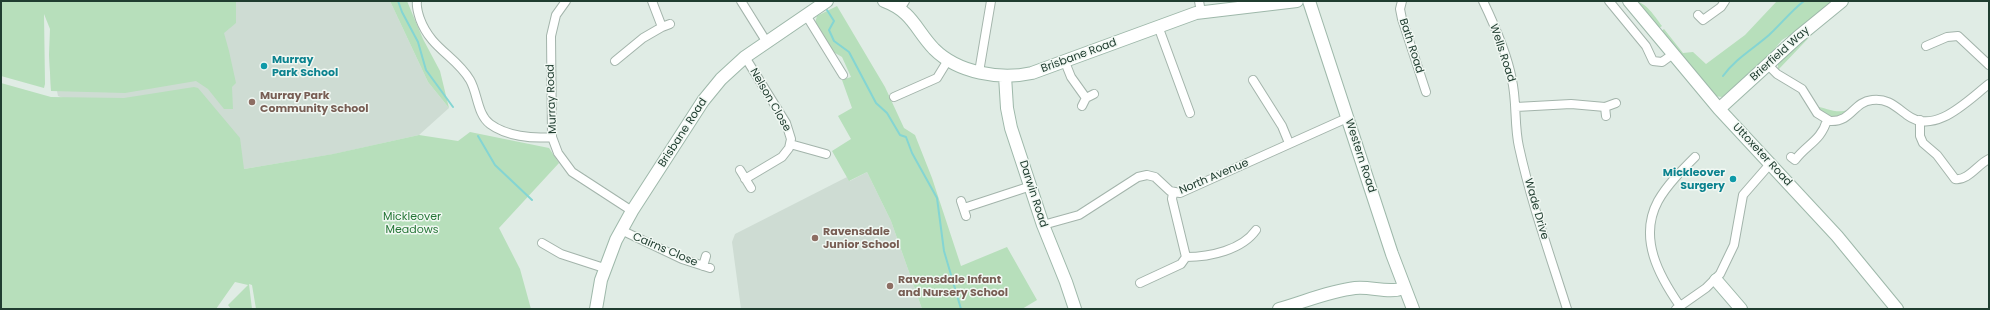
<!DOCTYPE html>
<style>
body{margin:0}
#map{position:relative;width:1990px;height:310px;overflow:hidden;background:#e0ece5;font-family:Poppins,sans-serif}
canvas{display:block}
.frame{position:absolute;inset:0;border:2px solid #203d30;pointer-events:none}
</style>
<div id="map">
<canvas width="1990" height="310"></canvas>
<div class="frame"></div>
</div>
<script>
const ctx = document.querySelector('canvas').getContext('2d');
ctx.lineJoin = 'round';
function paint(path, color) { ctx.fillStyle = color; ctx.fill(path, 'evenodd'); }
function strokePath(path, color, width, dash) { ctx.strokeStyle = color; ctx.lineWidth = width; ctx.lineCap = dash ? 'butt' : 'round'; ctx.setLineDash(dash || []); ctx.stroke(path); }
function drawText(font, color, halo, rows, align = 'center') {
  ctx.font = font + ' Poppins,sans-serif'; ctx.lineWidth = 3; ctx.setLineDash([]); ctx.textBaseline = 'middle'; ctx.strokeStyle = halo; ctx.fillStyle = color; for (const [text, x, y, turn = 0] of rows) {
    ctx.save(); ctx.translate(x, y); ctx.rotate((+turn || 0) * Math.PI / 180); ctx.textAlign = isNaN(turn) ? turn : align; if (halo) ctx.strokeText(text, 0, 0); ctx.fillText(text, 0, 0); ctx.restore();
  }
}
paint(new Path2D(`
 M236,1h154l38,81 21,26 -30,27 -85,19 -90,15 -186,-73 -1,-5h-6l-2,-37 187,-31z
 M867,172l24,49 31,88h-181l-9,-67 3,-8 112,-57 3,4z`), '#cedcd3');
paint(new Path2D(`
 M1,1h235v22l-12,10 5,18 7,32 -4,4 1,22h-9l-16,-20 -12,-8 -71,12 -74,-2 -2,-37 1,-25 -6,-15 1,70 -1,4 -43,-12z
 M390,1h17l16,38 17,32 9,37 -21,-26z
 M1633,1c13,0 22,16 29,25l-5,4z
 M1777,1h60l-26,21 -29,18 -14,17 -46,40 -7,-1 -55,-64 4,-3 19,24 10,-1 13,12 39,-29z
 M837,6l48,81 19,41 11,7 17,43 29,88 46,-19 30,53 -15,9h-100l-31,-88 -24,-49 -18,9 -17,-30 19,-12 -13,-23 14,-8 -10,-28 9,-3 -9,-20 -12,-7 -15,-27 2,-7z
 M1821,25l-43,45v-9z
 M1,83l50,14 73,1 70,-11 4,1 42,50 4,31 89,-15 86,-19 39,6 12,-9 79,16 10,15 -60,65 21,41 11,40h-275l-4,-24 -3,-1 3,25h-21l-3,-4 20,-20 -13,-3 -19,27h-215z
 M1815,106c11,2 21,8 33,4l-13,8 -9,-1z`), '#b7dfbb');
strokePath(new Path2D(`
 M398,1l4,11 16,30 8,28 27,37
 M827,10l7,11 -5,9 5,11 15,11 27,51 11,10 13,22 6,2 6,16 25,45 7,53 17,58
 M1723,76c12,-17 30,-27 46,-41 12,-11 22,-24 35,-34
 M478,136l17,29 37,35`), '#84d5d3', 2);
const street = new Path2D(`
 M417,1c-1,6 1,12 3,18 11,30 36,37 50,61 8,14 7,34 20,44 16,12 43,15 62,13
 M566,1l-10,14 -5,21 1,101 6,16 14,19 60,39
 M741,1l25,40
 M1199,1l2,11
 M1402,1l-2,8 2,10 24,73
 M1483,1c12,25 24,52 29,79 5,22 2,45 7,67 12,55 31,108 48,162
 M1609,1l37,45 7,15 9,1 11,-8
 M900,9l5,-8
 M806,15l37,60
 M1698,15l5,5 18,-13 4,-6
 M1158,26l32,87
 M662,27l8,-3
 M1926,46l21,-9 11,-1 31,29
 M745,57l41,66 5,16 -2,9 -7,9 -37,22
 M615,61l28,-23 19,-11 -10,-26
 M1065,62l6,15 15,21
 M1767,64l10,10 25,15 15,24 13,8c22,1 23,-19 42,-21 15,-2 23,6 35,15 28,21 61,-15 82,-31
 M979,72l12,-71
 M1253,80l29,46 7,17
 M894,97l43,-19 11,-18
 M1082,106l4,-8 8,-4
 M1516,107l55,-3 34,3 1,9
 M1605,107l11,-4
 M1920,120v16l3,7 14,12 18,24c13,2 23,-15 34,-20
 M790,144l36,10
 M1791,157l4,3c12,-16 26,-19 32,-40
 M740,170l11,18
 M961,201l5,15
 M964,208l67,-22
 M1043,225l36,-10 59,-38 9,-2 8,2 15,14 10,2 167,-75
 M621,230l61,29 28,9
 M542,243l19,11 43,14
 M1186,257c24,0 56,-7 70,-27
 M703,266l3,-10
 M1140,283l41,-19 5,-7 -14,-58 1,-6
 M1680,306c-21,-30 -42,-68 -22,-105 9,-16 24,-31 37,-44
 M1676,309l30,-21 14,-14 14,-29 9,-50 27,-31`);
const secondary = new Path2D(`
 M884,1c29,11 31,28 50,48 24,24 66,31 98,24l164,-60 101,-12
 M1309,1l83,253 21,55
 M1629,1l90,108 118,127 60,73
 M1005,76l2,32 4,20 32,97 23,57 9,27
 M1719,109l79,-72 44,-36
 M1716,280l25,29
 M596,309l5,-29 15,-40 16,-29 71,-110 18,-22 24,-22 82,-56
 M1279,309c25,-7 50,-18 76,-21 16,-2 34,6 49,0`);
strokePath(street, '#a3b4ab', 10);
strokePath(secondary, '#9eb8aa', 14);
strokePath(street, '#fff', 8);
strokePath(secondary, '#fff', 12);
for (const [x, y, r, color] of [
 [264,66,4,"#0f9aa8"],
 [252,102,4,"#8d6e63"],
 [1733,179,4,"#0f9aa8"],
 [815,238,4,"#8d6e63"],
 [890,286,4,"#8d6e63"]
]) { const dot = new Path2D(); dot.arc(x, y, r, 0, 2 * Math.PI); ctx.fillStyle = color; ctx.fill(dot); strokePath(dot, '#f1f8f3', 1.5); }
drawText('11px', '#203d30', '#f1f8f3', [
 ["Bath Road",1411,46,72],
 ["Wells Road",1502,53,72],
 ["Brierfield Way",1780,54,-42],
 ["Brisbane Road",1079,56,-20],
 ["Murray Road",552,99,-92],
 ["Nelson Close",770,100,60],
 ["Brisbane Road",683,133,-57],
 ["Uttoxeter Road",1762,155,47],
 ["Western Road",1360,156,72],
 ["North Avenue",1214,177,-23],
 ["Darwin Road",1033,194,72],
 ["Wade Drive",1536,209,74],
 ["Cairns Close",665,250,23]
]);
drawText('bold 11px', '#0d838f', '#f1f8f3', [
 ["Murray",272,60],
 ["Park School",272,73],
 ["Mickleover",1725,173,"right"],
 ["Surgery",1725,186,"right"]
], 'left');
drawText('bold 11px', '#785e54', '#f1f8f3', [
 ["Murray Park",260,96],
 ["Community School",260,109],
 ["Ravensdale",823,232],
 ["Junior School",823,245],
 ["Ravensdale Infant",898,280],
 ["and Nursery School",898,293]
], 'left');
drawText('11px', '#277738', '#f1f8f3', [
 ["Mickleover",412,217],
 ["Meadows",412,230]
]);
</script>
